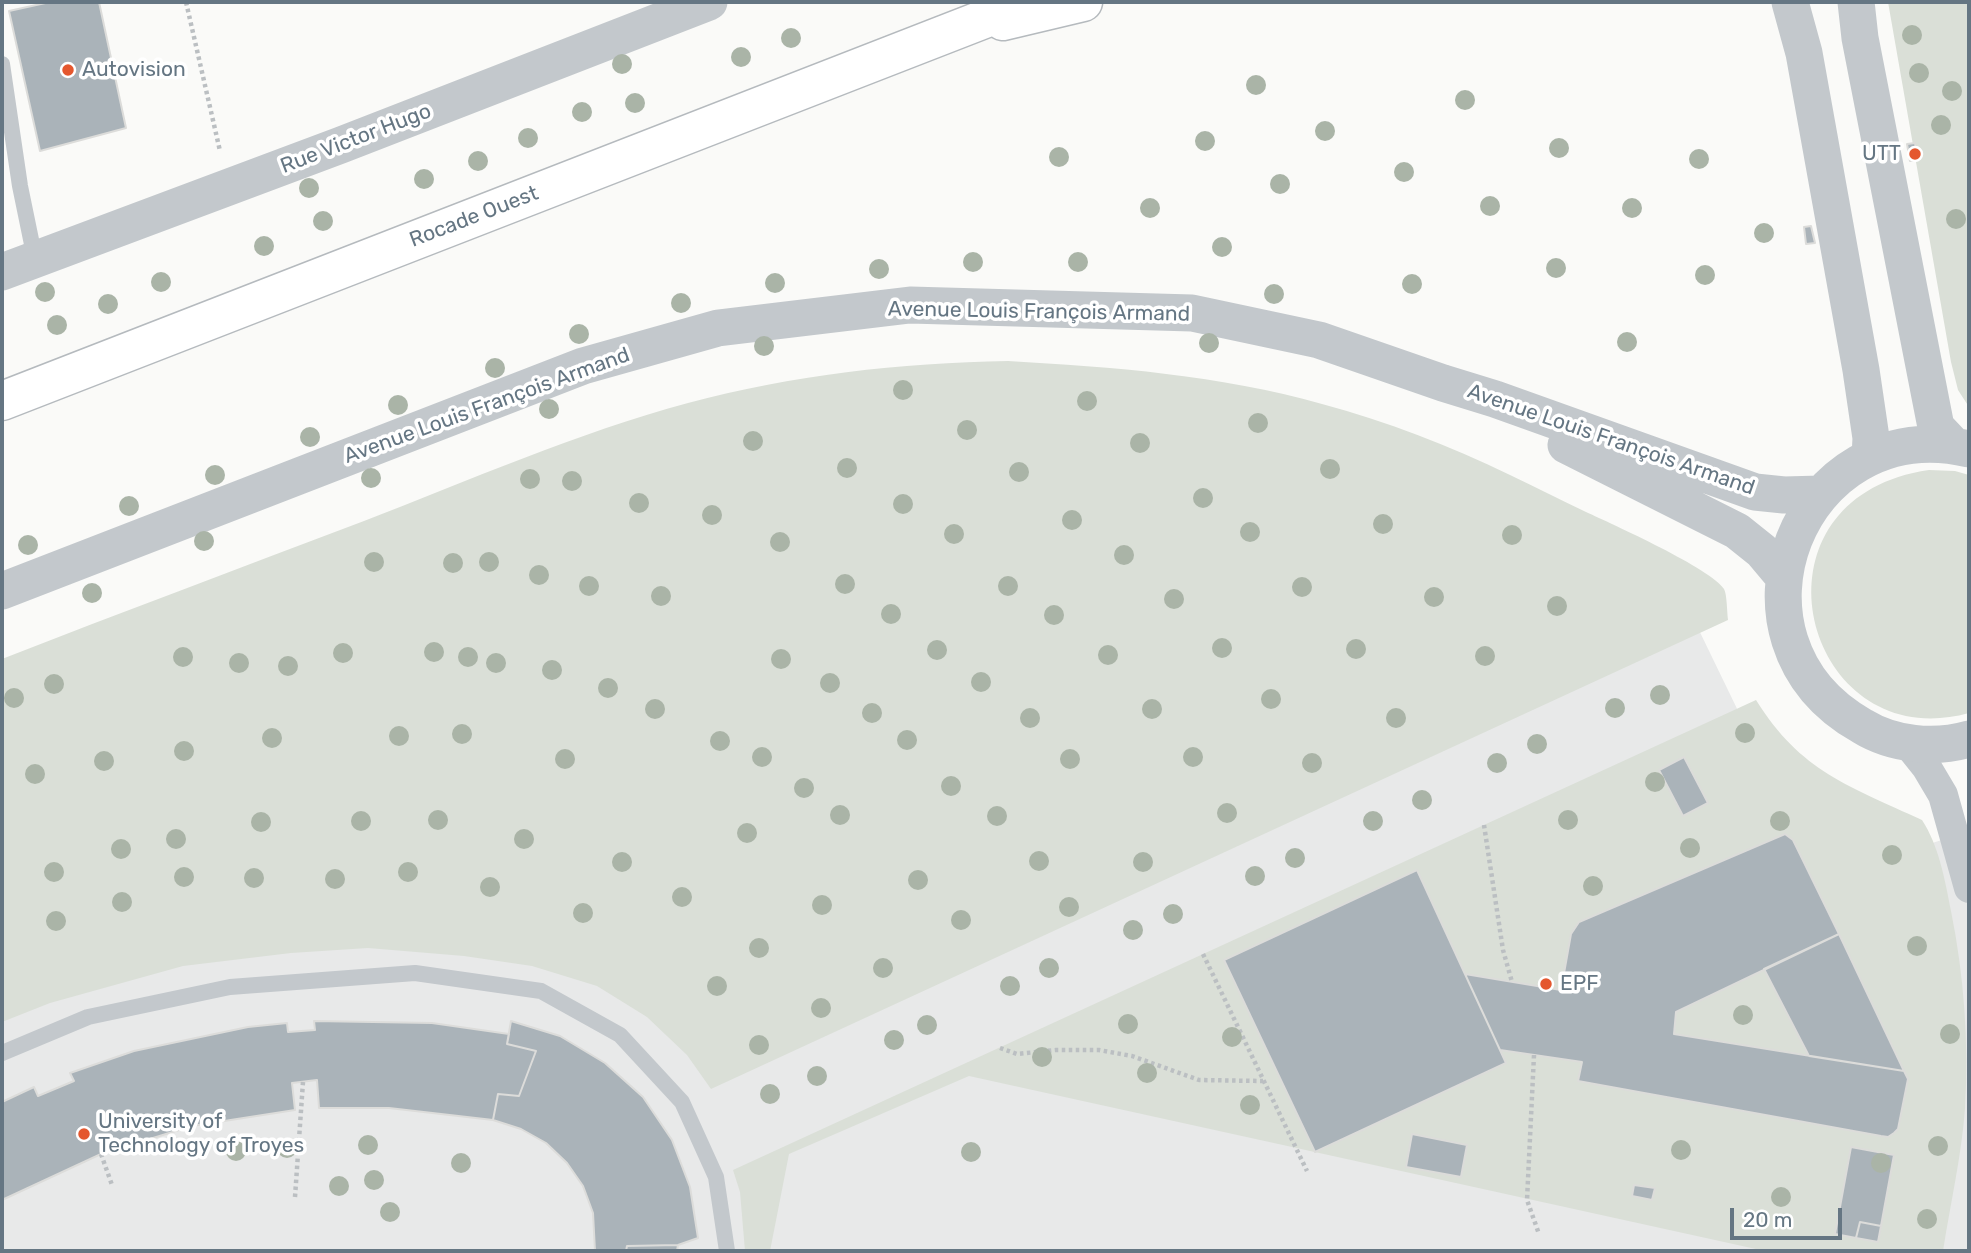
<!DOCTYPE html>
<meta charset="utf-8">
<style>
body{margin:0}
#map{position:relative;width:1971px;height:1253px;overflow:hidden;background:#fafaf8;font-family:Rubik,sans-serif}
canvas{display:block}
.frame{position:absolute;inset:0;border:4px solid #657683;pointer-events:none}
.scale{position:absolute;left:1730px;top:1208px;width:112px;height:32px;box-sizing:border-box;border:4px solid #657683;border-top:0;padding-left:9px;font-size:21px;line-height:24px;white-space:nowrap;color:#657683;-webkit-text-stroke:5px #fff;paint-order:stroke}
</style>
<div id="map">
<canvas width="1971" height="1253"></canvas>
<div class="frame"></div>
<div class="scale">20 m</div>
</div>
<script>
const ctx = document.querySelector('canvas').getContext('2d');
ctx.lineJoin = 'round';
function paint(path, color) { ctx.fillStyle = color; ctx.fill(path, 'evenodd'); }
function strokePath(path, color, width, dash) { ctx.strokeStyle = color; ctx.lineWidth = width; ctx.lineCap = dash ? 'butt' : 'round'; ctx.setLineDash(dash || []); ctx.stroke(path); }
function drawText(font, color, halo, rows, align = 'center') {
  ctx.font = font + ' Rubik,sans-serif'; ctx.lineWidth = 7; ctx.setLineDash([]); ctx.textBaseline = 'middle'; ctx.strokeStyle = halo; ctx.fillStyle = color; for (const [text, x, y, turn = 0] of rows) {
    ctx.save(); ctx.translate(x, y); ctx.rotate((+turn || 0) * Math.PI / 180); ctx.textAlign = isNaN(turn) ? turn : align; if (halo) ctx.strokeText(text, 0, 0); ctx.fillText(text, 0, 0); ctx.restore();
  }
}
paint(new Path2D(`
 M1681,593l76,157 154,100 58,-19v420h-1967v-564z`), '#e8e9e9');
paint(new Path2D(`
 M1888,2h81v405l-11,-17 -7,-28z
 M1008,361c105,6 212,14 314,43 64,17 128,42 188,71 26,12 50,25 76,37 26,12 126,57 138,77 3,5 3,23 4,31l-1017,469 -24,-34 -40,-38 -50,-31 -65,-20 -68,-10 -96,-8 -77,5 -108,13 -133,37 -48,19v-363c120,-47 241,-92 362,-138 106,-41 213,-88 324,-118 104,-28 212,-40 320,-42z
 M1929,470l26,1 14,4v238c-166,46 -233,-215 -40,-243z
 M1756,700c45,72 93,86 166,120 17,26 23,60 29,91 13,64 18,132 14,197 -3,45 -15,98 -22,143h-178l-796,-175 -180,78 -19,97h-25l-5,-59 -7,-22z`), '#dadfd7');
const building = new Path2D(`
 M50,2h49l27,126 -86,23 -31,-140z
 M1915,143l3,17 -8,1 -3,-17z
 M1811,226l4,17 -9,1 -2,-17z
 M1684,757l24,46 -25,13 -24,-46z
 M1785,834l8,6 46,94 -163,78 -2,22 230,37 4,8 -10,50 -4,4 -6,4 -7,-1 -303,-55 4,-19 -82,-12 -35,-76 96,16 10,-56 8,-12z
 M1417,870l89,193 -191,89 -91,-192z
 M1839,934l65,137 -95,-15 -45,-87z
 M314,1021l118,2 77,11 -2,10 29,7 -17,45 -21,-2 -5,26 -104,-12h-70l-2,-28 -25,3 3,27 -103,16 -91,28 -99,46v-98l32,-15 4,9 36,-15 -4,-8 64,-22 114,-24 39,-4 1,9 27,-2z
 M511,1021l49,15 45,27 38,34 29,43 18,47 8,51 -20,7 -51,1 -1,5h-31l-2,-38 -10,-27 -16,-23 -21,-20 -25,-14 -28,-9 5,-26 21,2 17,-45 -29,-7z
 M1412,1134l55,11 -6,32 -55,-10z
 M1851,1147l43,8 -13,71 -21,-4 -4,16 -21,-4z
 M1634,1185l21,3 -3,12 -20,-4z
 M1860,1222l21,4 -3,16 -22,-4z
 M678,1245l-1,6h-51l1,-5z`);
paint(building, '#aab3b9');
strokePath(building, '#dcdcda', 2);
const primary = new Path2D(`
 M1003,21l80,-19
 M2,401l1026,-399`);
strokePath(primary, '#b5babe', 41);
strokePath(new Path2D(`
 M186,2l34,149
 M1484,825l19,125 9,32
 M1203,954l104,217
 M1000,1048l17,6 39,-4h43l33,6 67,24 64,1
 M1534,1055l-7,145 12,34
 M101,1154l11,31
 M295,1197l8,-115`), '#bbbfc2', 4.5, [3.5, 3.5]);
strokePath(new Path2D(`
 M2,64l18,122 15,73
 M2,1053l86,-36 142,-30 185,-14 126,18 79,44 62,67 34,75 11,74`), '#c3c8cc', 16);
strokePath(new Path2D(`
 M1907,743l20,25 16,27 26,93`), '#c3c8cc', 30);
strokePath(new Path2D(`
 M1790,2l14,51 57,317 10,68 -1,19
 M1856,2l4,36 76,389 17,18
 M2,272l339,-127 368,-143
 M1566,445l171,86 25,20 21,25
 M1969,449c-170,-40 -261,190 -107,277 31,19 72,23 107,13
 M2,591l581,-225 135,-38 192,-23 282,8 127,27 124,43 52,16 260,93 29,3 37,-1`), '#c3c8cc', 37);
strokePath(primary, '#fff', 38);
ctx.fillStyle = '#aab4a7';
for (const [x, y] of [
 [1912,35],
 [791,38],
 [741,57],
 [622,64],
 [1919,73],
 [1256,85],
 [1952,91],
 [1465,100],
 [635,103],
 [582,112],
 [1941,125],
 [1325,131],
 [528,138],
 [1205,141],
 [1559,148],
 [1059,157],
 [1699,159],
 [478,161],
 [1404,172],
 [424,179],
 [1280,184],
 [309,188],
 [1490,206],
 [1150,208],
 [1632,208],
 [1956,219],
 [323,221],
 [1764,233],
 [264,246],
 [1222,247],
 [973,262],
 [1078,262],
 [1556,268],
 [879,269],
 [1705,275],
 [161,282],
 [775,283],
 [1412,284],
 [45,292],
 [1274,294],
 [681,303],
 [108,304],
 [57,325],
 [579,334],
 [1627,342],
 [1209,343],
 [764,346],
 [495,368],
 [903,390],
 [1087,401],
 [398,405],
 [549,409],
 [1258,423],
 [967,430],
 [310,437],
 [753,441],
 [1140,443],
 [847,468],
 [1330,469],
 [1019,472],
 [215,475],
 [371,478],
 [530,479],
 [572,481],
 [1203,498],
 [639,503],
 [903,504],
 [129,506],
 [712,515],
 [1072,520],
 [1383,524],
 [1250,532],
 [954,534],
 [1512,535],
 [204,541],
 [780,542],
 [28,545],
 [1124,555],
 [374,562],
 [489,562],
 [453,563],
 [539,575],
 [845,584],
 [589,586],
 [1008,586],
 [1302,587],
 [92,593],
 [661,596],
 [1434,597],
 [1174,599],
 [1557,606],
 [891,614],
 [1054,615],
 [1222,648],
 [1356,649],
 [937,650],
 [434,652],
 [343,653],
 [1108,655],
 [1485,656],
 [183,657],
 [468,657],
 [781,659],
 [239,663],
 [496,663],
 [288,666],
 [552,670],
 [981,682],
 [830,683],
 [54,684],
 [608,688],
 [1660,695],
 [14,698],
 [1271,699],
 [1615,708],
 [655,709],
 [1152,709],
 [872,713],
 [1030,718],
 [1396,718],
 [1745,733],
 [462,734],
 [399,736],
 [272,738],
 [907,740],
 [720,741],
 [1537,744],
 [184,751],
 [762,757],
 [1193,757],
 [565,759],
 [1070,759],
 [104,761],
 [1312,763],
 [1497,763],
 [35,774],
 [1655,782],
 [951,786],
 [804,788],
 [1422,800],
 [1227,813],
 [840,815],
 [997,816],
 [438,820],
 [1568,820],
 [361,821],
 [1373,821],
 [1780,821],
 [261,822],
 [747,833],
 [176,839],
 [524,839],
 [1690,848],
 [121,849],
 [1892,855],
 [1295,858],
 [1039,861],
 [622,862],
 [1143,862],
 [54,872],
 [408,872],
 [1255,876],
 [184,877],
 [254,878],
 [335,879],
 [918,880],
 [1593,886],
 [490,887],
 [682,897],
 [122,902],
 [822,905],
 [1069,907],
 [583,913],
 [1173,914],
 [961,920],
 [56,921],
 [1133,930],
 [1917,946],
 [759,948],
 [883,968],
 [1049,968],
 [717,986],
 [1010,986],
 [821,1008],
 [1743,1015],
 [1128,1024],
 [927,1025],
 [1950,1034],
 [1232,1037],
 [894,1040],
 [759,1045],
 [1042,1057],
 [1147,1073],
 [817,1076],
 [770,1094],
 [1250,1105],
 [368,1145],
 [1938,1146],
 [287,1148],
 [1681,1150],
 [236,1151],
 [971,1152],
 [461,1163],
 [1881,1163],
 [374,1180],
 [339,1186],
 [1781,1197],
 [390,1212],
 [1927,1219]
]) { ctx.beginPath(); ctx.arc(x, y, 10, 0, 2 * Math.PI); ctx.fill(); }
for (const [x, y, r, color] of [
 [68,70,7,"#e4572e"],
 [1915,154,7,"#e4572e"],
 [1546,984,7,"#e4572e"],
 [84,1134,7,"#e4572e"]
]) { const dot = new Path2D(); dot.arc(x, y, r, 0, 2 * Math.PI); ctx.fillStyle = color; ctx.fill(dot); strokePath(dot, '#fff', 2.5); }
drawText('21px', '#657683', '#fff', [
 ["Autovision",82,70],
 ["UTT",1901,154,"right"],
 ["EPF",1560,984],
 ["University of",98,1122],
 ["Technology of Troyes",98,1146]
], 'left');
drawText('21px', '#657683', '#fff', [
 ["Rue Victor Hugo",356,139,-21],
 ["Rocade Ouest",474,217,-21],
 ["Avenue Louis François Armand",1039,312,1],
 ["Avenue Louis François Armand",487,406,-20],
 ["Avenue Louis François Armand",1611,440,19]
]);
</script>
